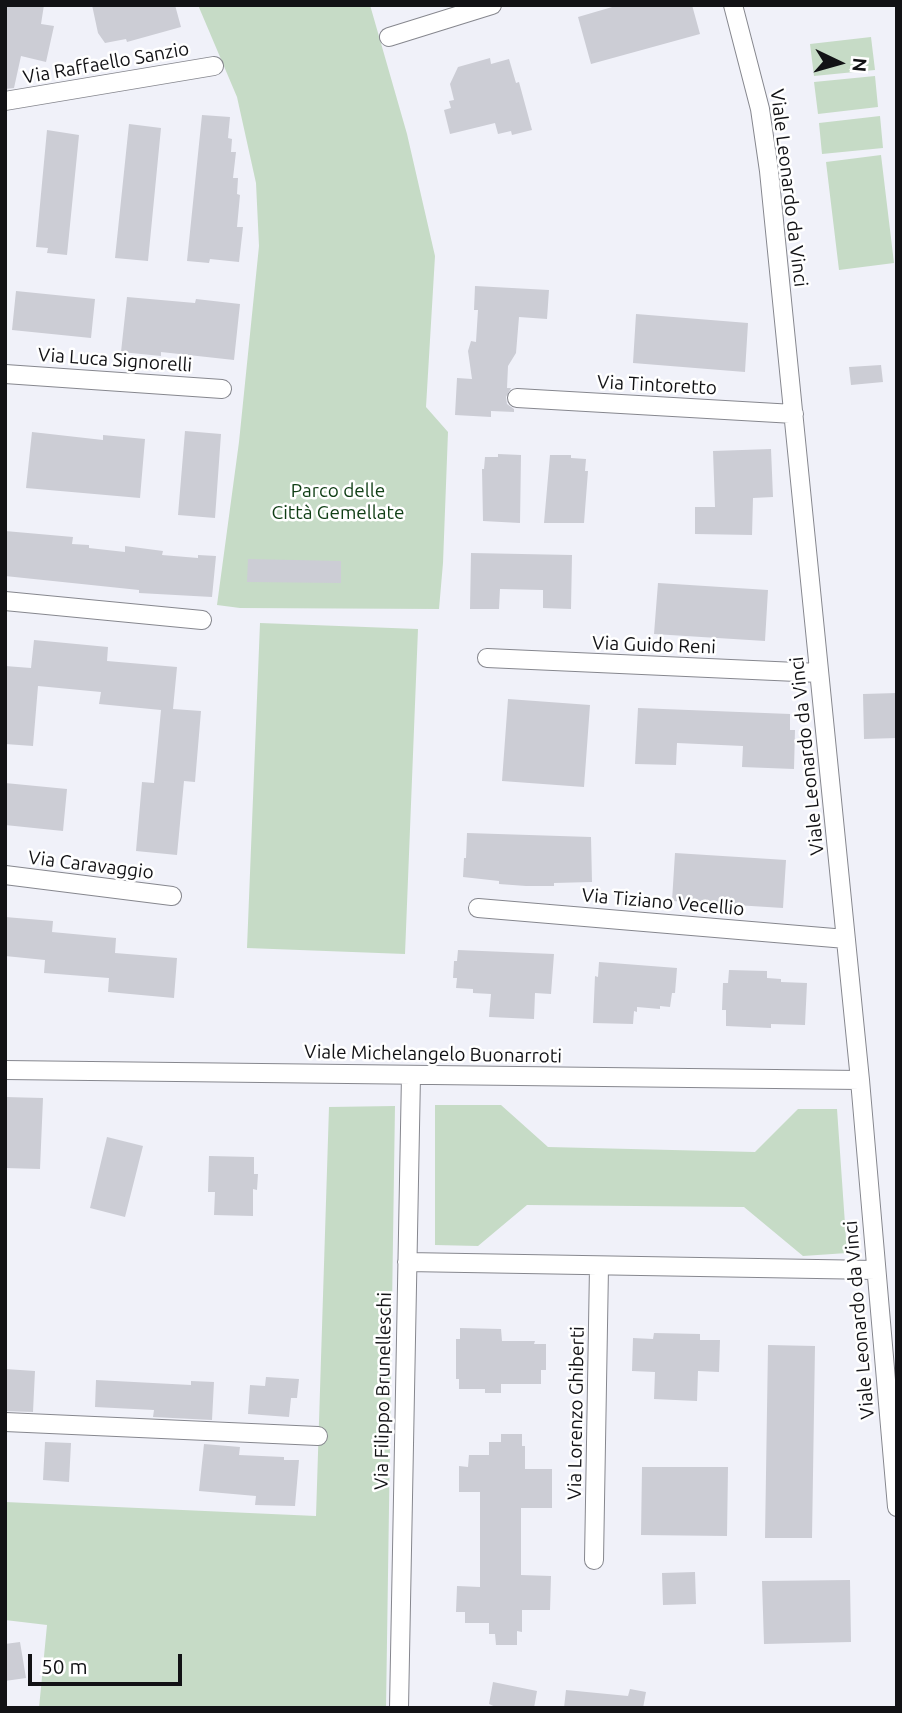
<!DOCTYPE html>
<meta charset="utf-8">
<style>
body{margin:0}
#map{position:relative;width:902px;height:1713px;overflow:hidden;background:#f0f1f9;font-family:Ubuntu,sans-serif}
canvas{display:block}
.frame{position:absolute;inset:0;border:7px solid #121215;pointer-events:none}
.north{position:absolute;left:804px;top:28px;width:70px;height:70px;-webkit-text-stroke:5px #fff;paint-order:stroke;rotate:95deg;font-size:19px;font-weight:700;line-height:28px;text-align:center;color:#121215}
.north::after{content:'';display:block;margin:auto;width:24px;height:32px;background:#121215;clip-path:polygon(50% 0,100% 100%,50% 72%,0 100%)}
.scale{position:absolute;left:28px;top:1654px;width:154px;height:32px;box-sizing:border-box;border:4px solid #121215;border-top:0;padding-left:9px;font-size:21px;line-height:24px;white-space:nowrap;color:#121215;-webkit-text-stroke:5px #fff;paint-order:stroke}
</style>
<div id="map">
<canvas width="902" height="1713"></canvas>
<div class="frame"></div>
<div class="north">N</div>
<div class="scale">50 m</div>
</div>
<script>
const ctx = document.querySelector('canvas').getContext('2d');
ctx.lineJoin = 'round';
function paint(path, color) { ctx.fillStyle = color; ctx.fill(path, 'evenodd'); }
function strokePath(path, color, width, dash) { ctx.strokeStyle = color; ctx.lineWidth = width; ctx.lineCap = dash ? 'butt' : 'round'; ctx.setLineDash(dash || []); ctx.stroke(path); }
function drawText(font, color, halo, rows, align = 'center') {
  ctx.font = font + ' Ubuntu,sans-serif'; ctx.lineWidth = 5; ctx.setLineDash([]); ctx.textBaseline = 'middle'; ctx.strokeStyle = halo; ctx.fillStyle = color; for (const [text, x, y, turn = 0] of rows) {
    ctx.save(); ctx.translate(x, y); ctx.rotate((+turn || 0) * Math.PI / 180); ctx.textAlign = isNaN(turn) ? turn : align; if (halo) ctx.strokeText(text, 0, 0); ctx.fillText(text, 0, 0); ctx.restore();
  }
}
paint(new Path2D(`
 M198,5h172l37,129 28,122 -9,151 22,25 -5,131 -4,46 -199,-1 -23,-3 22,-163 20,-196 -3,-63 -19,-86z
 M871,37l4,33 -61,6 -4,-32z
 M875,76l3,31 -60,7 -4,-32z
 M880,116l3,32 -61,6 -3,-31z
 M881,155l13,108 -55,7 -13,-108z
 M260,623l158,6 -13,325 -158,-6z
 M435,1105h66l47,42 207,5 43,-43h39l10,144 -44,3 -59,-49 -217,-2 -49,41 -43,-1z
 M395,1106l-9,602h-347l8,-83 -42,-5v-118l311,14 13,-409z`), '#c6dbc6');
paint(new Path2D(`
 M5,5h39l-3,19 13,2 -8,36 -25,-6 -7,32 -9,1z
 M92,5h83l6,22 -54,15 -1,-3 -21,4 -7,-10z
 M619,5h73l8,29 -109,30 -13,-47z
 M490,58l1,6 18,-5 7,24 3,-1 13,48 -20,5 -1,-4 -13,3 -3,-11 -45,11 -6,-24 7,-2 -2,-7 5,-1 -4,-16 8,-17z
 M202,115l28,2 -2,21 4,1 -1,13h5l-3,26h5l-1,16 3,1 -3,32h6l-4,35 -29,-3 -1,4 -22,-2z
 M129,124l32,4 -13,133 -33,-3z
 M47,130l32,5 -12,120 -20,-2 1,-5 -12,-1z
 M475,286l74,4 -2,29 -28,-2 -3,36 -8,13 -1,22h4l-5,9 1,7 7,5v3l-23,-1v6l-36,-2 2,-37 15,1 -4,-28 3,-10 5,1 2,-32h-4z
 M16,291l79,8 -4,39 -79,-8z
 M127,297l68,6 1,-4 44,5 -6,56 -73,-8v4l-40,-4z
 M636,314l112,9 -3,49 -112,-9z
 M881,365l2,17 -32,3 -2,-18z
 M185,431l36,3 -6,84 -37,-3z
 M32,432l71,8v-5l42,4 -5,59 -114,-10z
 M771,449l2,48 -20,1 -1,37 -57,-1v-27h20l-2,-56z
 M498,454l23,1 -1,68 -37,-2 -1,-52h2l1,-12h13z
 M550,455h21v3l15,1 -1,12h3l-4,52h-40z
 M5,531l68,6 -1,7 17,1v3l36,4v-6l38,5 -1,4 36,3v-3l18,1 -4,41 -73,-4v-3l-134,-14z
 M471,553l101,2 -1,54 -28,-1v-18l-43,-1 -1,20h-29z
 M248,559l93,2v22l-94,-1z
 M658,583l110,7 -3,51 -111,-7z
 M34,640l74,7 -1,14 70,6 -4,42 28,2 -6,71 -11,-1 -7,74 -41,-4 6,-69 12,1 7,-73 -62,-6 2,-12 -63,-6 -5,60 -28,-2v-78l26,2z
 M897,693v45l-33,1 -1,-45z
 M508,699l82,6 -6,82 -82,-6z
 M638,708l152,6v16h5l-1,39 -52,-2 1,-21 -66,-3 -1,22 -41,-1z
 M5,783l62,6 -4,42 -58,-6z
 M467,833l124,4 1,45 -38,1v3h-28l-27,-2v-3l-36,-4 1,-19h2z
 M675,853l111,7 -3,48 -111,-7z
 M5,917l48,4 -1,11 64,6 -1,15 62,5 -3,40 -66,-6 1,-14 -65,-5 1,-13 -40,-4z
 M458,950l96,4 -3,40 -16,-1 -1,26 -45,-2 2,-23 -18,-1v-4l-17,-1 1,-10h-4l1,-17h3z
 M599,962l78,6 -2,25h-3l-2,14 -10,-1v3l-23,-2v5l-3,-1 -1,13 -40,-1 2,-47 3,1z
 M729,970l38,1v7l14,1v3l26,1 -2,42 -34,-1v4l-45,-2v-16h-4l1,-27h5z
 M5,1097l38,1 -3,71 -35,-1z
 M107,1137l36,9 -18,71 -35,-9z
 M209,1156l45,1v17h4l-1,16 -4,-1v27l-39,-1 1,-23h-7z
 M460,1328l41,1 1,12h33l-1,3h12v26h-5v14h-40v9h-16v-4h-26v-10h-3v-40h4z
 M654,1333l46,1v6h20l-1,32 -21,-1 -1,30 -43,-2 1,-27 -23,-1 1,-33 20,1z
 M768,1345l47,1 -3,192h-47z
 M5,1369l30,2 -2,41 -28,-1z
 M266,1377l33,2 -2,19h-6l-2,19 -41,-3 2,-29 15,1z
 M96,1380l95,5v-4l23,1 -2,38 -59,-3 1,-7 -59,-3z
 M501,1434h21v12h3v23h27v39h-31v67l30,1 -1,34h-28v22l-5,-1v14h-21l-1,-11h-6v-11h-24v-11h-9l1,-26 23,1v-95h-21v-26l9,1 1,-12h20v-13h12z
 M45,1442l26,1 -2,39 -26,-2z
 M204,1444l36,3 -1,8 45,2v3h15l-4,46 -40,-1 1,-9 -57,-5z
 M642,1467h86l-1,69 -86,-1z
 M695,1572l1,32 -33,1 -1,-32z
 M850,1580l1,62 -87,2 -2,-63z
 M20,1642l6,36 -21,3v-37z
 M493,1682l44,9 -3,17h-36l-9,-4z
 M630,1689l16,3 -3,16h-79l2,-18 62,6z`), '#cccdd5');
const minor = new Path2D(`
 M733,5l27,104 9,62 91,909 37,427
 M389,37l103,-32
 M5,101l209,-35
 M5,374l217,15
 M517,398l277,16
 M5,601l197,19
 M487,658l332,15
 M5,875l167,21
 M478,908l368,31
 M5,1070l855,10
 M407,1262l468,8
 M5,1422l313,14
 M594,1560l5,-293
 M399,1708l12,-633`);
strokePath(minor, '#86878e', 20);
strokePath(minor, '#fff', 18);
drawText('19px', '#121215', '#fff', [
 ["Via Raffaello Sanzio",106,63,-10],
 ["Viale Leonardo da Vinci",789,188,83],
 ["Via Luca Signorelli",115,360,4],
 ["Via Tintoretto",657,385,3],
 ["Via Guido Reni",654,645,2],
 ["Viale Leonardo da Vinci",807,756,-96],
 ["Via Caravaggio",91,865,7],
 ["Via Tiziano Vecellio",663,902,5],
 ["Viale Michelangelo Buonarroti",433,1054,1],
 ["Viale Leonardo da Vinci",859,1320,-95],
 ["Via Filippo Brunelleschi",383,1391,-89],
 ["Via Lorenzo Ghiberti",576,1413,-89]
]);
drawText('19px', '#103e15', '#fff', [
 ["Parco delle",338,491],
 ["Città Gemellate",338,513]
]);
</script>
